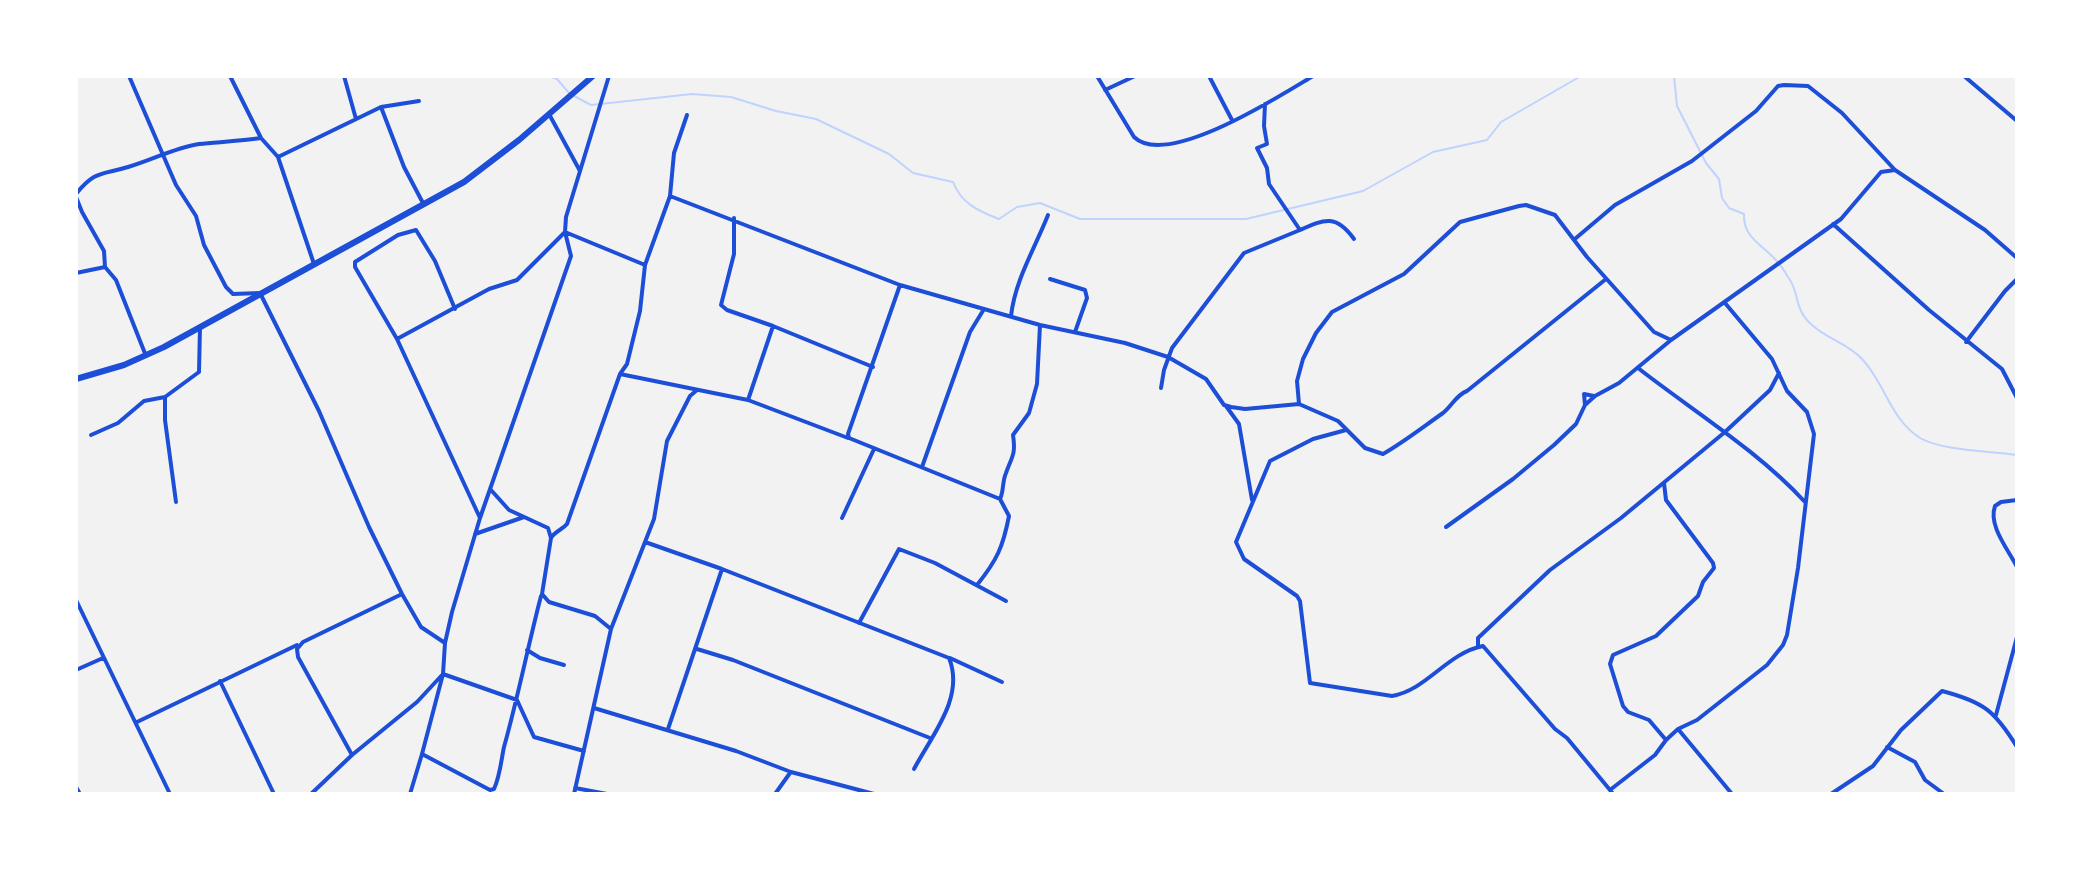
<!DOCTYPE html>
<style>
body{margin:0}
#map{position:relative;width:2093px;height:870px;overflow:hidden;background:#f2f2f2;font-family:"IBM Plex Sans",sans-serif}
canvas{display:block}
.frame{position:absolute;inset:0;border:78px solid #fff;pointer-events:none}
</style>
<div id="map">
<canvas width="2093" height="870"></canvas>
<div class="frame"></div>
</div>
<script>
const ctx = document.querySelector('canvas').getContext('2d');
ctx.lineJoin = 'round';
function strokePath(path, color, width, dash) { ctx.strokeStyle = color; ctx.lineWidth = width; ctx.lineCap = dash ? 'butt' : 'round'; ctx.setLineDash(dash || []); ctx.stroke(path); }
strokePath(new Path2D(`
 M549,76l8,3 12,14
 M1674,76l3,30 29,57 13,16 3,19 7,10 15,6c-1,22 15,29 29,43 6,6 11,13 15,20 12,15 5,32 24,48 15,14 35,18 50,34 23,24 28,60 58,79 23,13 70,13 97,17
 M574,96l17,9 101,-11 39,3 45,14 40,8 73,35 24,19 40,9c8,21 25,29 46,37l18,-12 23,-4 40,16h166l117,-28 70,-39 54,-12 14,-18 80,-46`), '#bfd3fe', 2);
strokePath(new Path2D(`
 M129,76l47,109 20,31 8,29 22,42 7,7 27,-1 59,118 50,116 33,67 19,33 24,16
 M230,76l31,62 17,19 36,107
 M344,76l12,43
 M1097,76l37,61c33,32 147,-42 179,-61
 M1209,76l23,44
 M1964,76l53,45
 M1105,90l30,-14
 M1265,104l-1,22 3,18 -10,4 10,20 2,16 31,46c25,-11 36,-16 54,9
 M381,107l23,60 20,38
 M549,114l31,57
 M278,157l103,-50 38,-6
 M76,194c19,-24 26,-19 52,-27 24,-7 46,-19 71,-23 20,-2 41,-3 62,-6
 M670,196l230,89 140,40 85,18 43,14 38,22 18,26 7,2 14,2 54,-5
 M76,197l6,15 22,39 1,16 11,13 30,76
 M734,218v36l-13,51 6,5 46,16 100,41
 M1833,224l96,86 73,59 15,29
 M1576,238l39,-33 77,-44 64,-50 22,-25 6,-1 24,1 34,27 53,57
 M76,273l29,-6
 M1050,279l35,11 2,8 -12,34
 M1606,279l-139,112c-11,4 -15,15 -24,22 -20,14 -39,29 -60,41l-18,-6 -27,-27 -39,-17 -2,-23 6,-22 13,-26 16,-21 72,-38 56,-52 59,-16 7,-1 29,10 32,42 67,75 17,8
 M900,285l-52,149 1,4 151,61 9,17c-6,31 -12,44 -32,69
 M455,309l-20,-48 -19,-31 -18,5 -43,27v5l42,72 83,179
 M1011,316c4,-36 24,-68 37,-101
 M397,339l92,-50 28,-9 48,-48 80,33
 M1966,342l39,-51 12,-12
 M1638,368c55,43 119,82 167,134
 M620,374l128,26 100,38
 M1161,388l3,-18 8,-22 72,-95 56,-23
 M165,397v23l11,82
 M748,400l25,-74
 M1585,405l-1,-11 10,2
 M1226,406l13,18 13,76
 M1346,430l-33,9 -43,22 -34,81 8,17 53,37 3,5 10,82 82,13c35,-6 55,-43 91,-50l72,83 12,9 43,52
 M91,435l27,-12 26,-22 21,-4 34,-25 1,-45
 M922,467l48,-135 14,-23
 M1664,483l2,17 47,63 1,5 -11,14 -5,14 -42,40 -43,19 -3,9 13,42 5,6 21,8 17,20
 M491,490l18,20 39,18 3,10
 M1000,499c4,-8 2,-17 6,-26 6,-17 10,-18 7,-38l16,-22 8,-29 3,-59
 M2017,500l-16,2 -6,4c-7,20 13,43 22,61
 M842,518l32,-69
 M1446,527l67,-48 41,-34 22,-21 9,-19 10,-9 24,-13 52,-43 170,-121 40,-47 14,-2 90,60 32,28
 M475,534l49,-17
 M645,542l77,27 227,89c16,39 -17,77 -35,111
 M541,596c-13,50 -23,101 -37,151 -3,14 -4,29 -10,42l-4,1 -68,-36 21,-80 74,26 17,37 50,14
 M76,600l94,194
 M859,623l40,-74 36,14 71,38
 M611,629l-16,-13 -46,-14 -7,-8 9,-56c4,-7 11,-8 16,-14l53,-150 7,-10 13,-53 5,-46 25,-69 4,-43 13,-38
 M1478,647v-9l72,-68 71,-52 104,-86 45,-42 9,-17
 M697,649l36,11 197,78
 M527,650l13,8 24,7
 M950,658l52,24
 M76,670l27,-12
 M220,681l54,113
 M594,708l142,43 55,21 83,22
 M1996,715l21,-78
 M137,722l160,-77
 M668,729l54,-160
 M1678,729l54,65
 M1887,747l28,15 10,18 19,14
 M352,755l-54,-98 -1,-8 6,-7 99,-48
 M76,787l4,7
 M575,788l32,6
 M311,794l41,-39 65,-53 26,-28 2,-31 7,-31 28,-94 91,-262 -6,-24 1,-15 43,-141
 M410,794l12,-40
 M574,794l37,-165 43,-110 13,-78 23,-45 7,-6
 M775,794l15,-21
 M1613,794l-3,-4 45,-35 11,-15 12,-11 19,-9 70,-55 16,-20 4,-10 11,-67 16,-134 -7,-22 -20,-21 -15,-32 -47,-56
 M1831,794l42,-28 28,-36 41,-39c42,11 53,20 75,56`), '#1d4ed8', 4);
strokePath(new Path2D(`
 M76,379l48,-14 40,-18 300,-165 55,-42 74,-64`), '#1d4ed8', 6);
</script>
